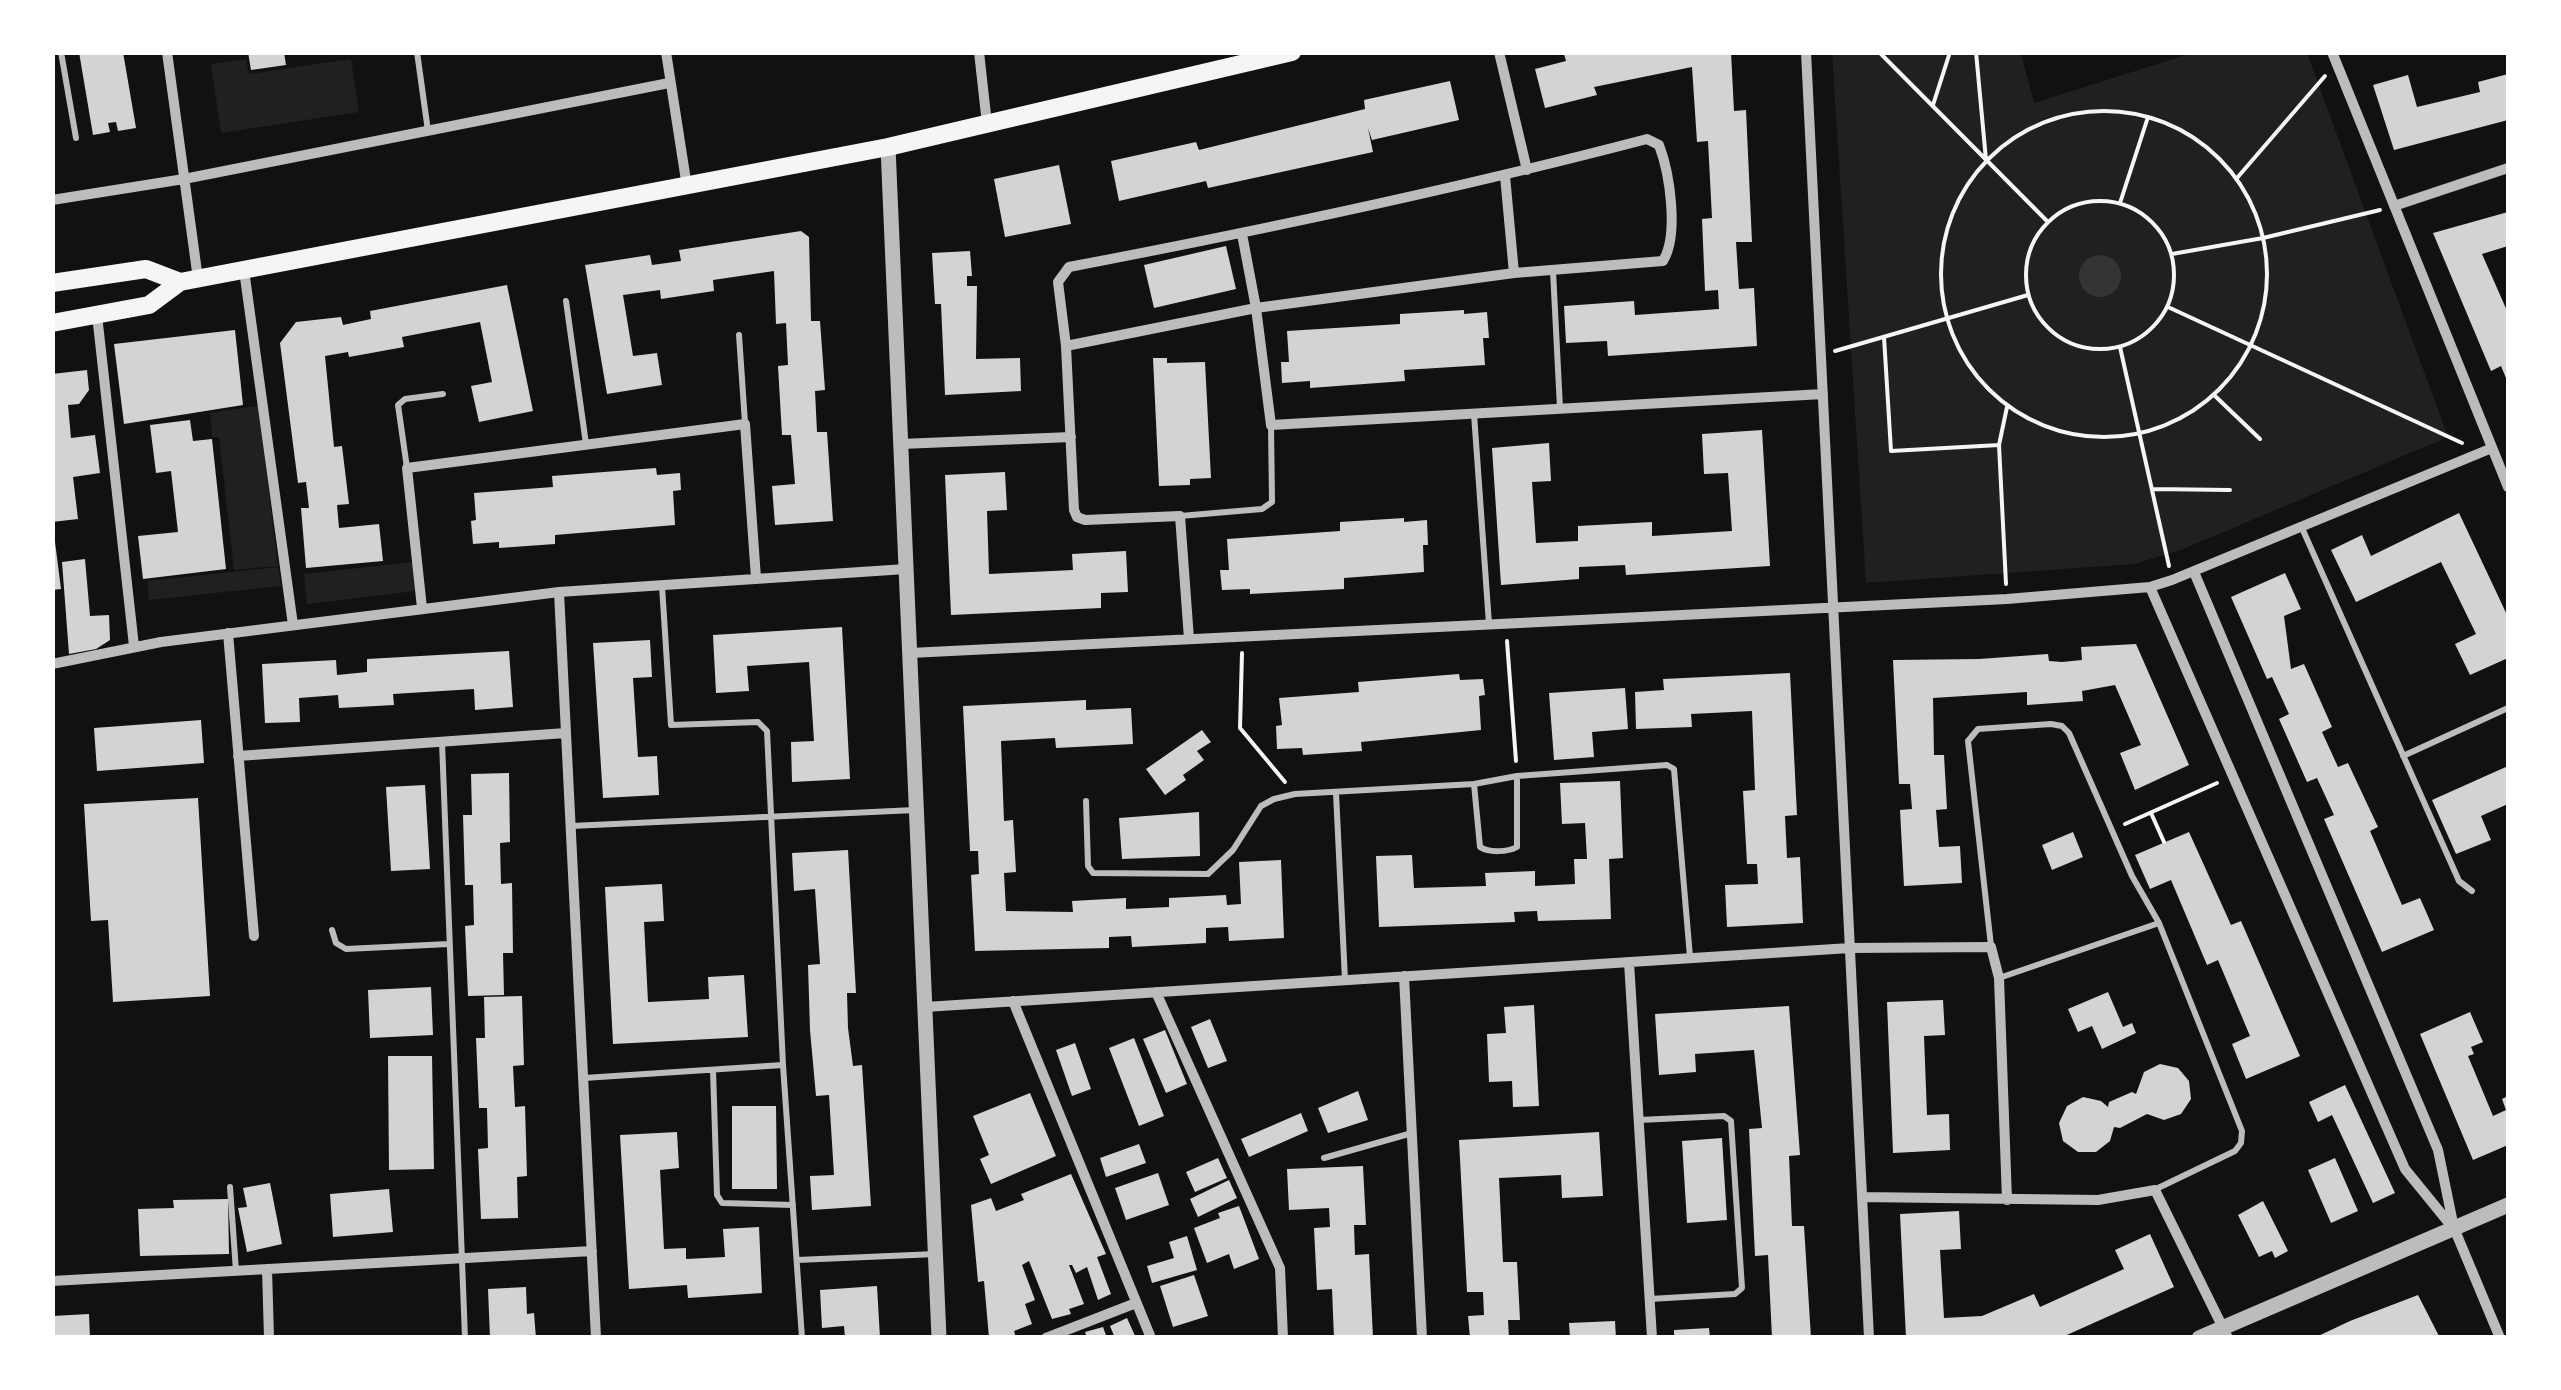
<!DOCTYPE html>
<style>
body{margin:0}
#map{position:relative;width:2561px;height:1390px;overflow:hidden;background:#111;font-family:"Fira Sans Condensed",sans-serif}
canvas{display:block}
.frame{position:absolute;inset:0;border:55px solid #fff;pointer-events:none}
</style>
<div id="map">
<canvas width="2561" height="1390"></canvas>
<div class="frame"></div>
</div>
<script>
const ctx = document.querySelector('canvas').getContext('2d');
ctx.lineJoin = 'round';
function paint(path, color) { ctx.fillStyle = color; ctx.fill(path, 'evenodd'); }
function strokePath(path, color, width, dash) { ctx.strokeStyle = color; ctx.lineWidth = width; ctx.lineCap = dash ? 'butt' : 'round'; ctx.setLineDash(dash || []); ctx.stroke(path); }
paint(new Path2D(`
 M1832,53h189l13,50 158,-50h115l141,384 -267,113 -47,14 -268,19z
 M246,59l3,15 102,-15 8,53 -138,21 -10,-69z
 M258,406l20,160 -44,4 -15,-133h-7l-2,-24z
 M413,562l3,29 -109,13 -3,-30z
 M278,567l3,19 -132,14 -2,-19z`), '#202020');
paint(new Path2D(`
 M2079 276a21 21 0 1 1 42 0a21 21 0 1 1-42 0Z`), '#333');
paint(new Path2D(`
 M79,52h44l13,76 -18,3 -2,-9 -8,1 2,9 -17,3z
 M248,52h36l2,13 -35,5z
 M1731,52l3,59 12,-1 6,132h-16l3,47 15,-1 3,58 -149,10 -1,-15 -41,2 -2,-37 70,-5 1,14 84,-6 -1,-19 -13,1 -3,-72 10,-1 -4,-77 -11,1 -5,-75 -98,20 3,8 -52,13 -10,-39 31,-8 -2,-7 5,-2z
 M2508,74v46l-114,30 -21,-65 35,-10 9,32 63,-15 -2,-10z
 M1450,81l9,39 -87,20 -4,-12 5,24 -165,36 -2,-7 -87,20 -8,-40 85,-19 3,8 166,-41 -1,-9z
 M1059,165l12,59 -66,13 -11,-58z
 M2508,212v34l-26,8 26,59v70l-7,-17 -10,5 -58,-138z
 M801,231l8,6 2,84h9l5,69 -10,1 2,41h10l6,89 -58,4 -3,-39 23,-2 -4,-49h-9l-4,-69 10,-1 -2,-42 -10,1 -2,-53 -61,9 1,11 -53,8 -1,-9 -37,5 10,61 24,-3 5,32 -55,9 -22,-129 65,-10 2,10 29,-4 -2,-11z
 M1226,246l10,43 -82,19 -10,-43z
 M970,251l2,25h-5v10h10l-1,73 44,-1 1,33 -76,4 -4,-91h-6l-3,-51z
 M507,285l26,126 -54,11 -8,-36 21,-4 -12,-60 -78,15 2,10 -55,10 -1,-5 -23,4 9,91 8,-1 7,58 -12,1 2,23 40,-4 4,37 -77,7 -5,-60h8l-3,-26 -8,1 -18,-140 16,-21 45,-5 2,8 28,-6 -1,-8z
 M1464,310v4l23,-2 2,26h-6l2,27 -81,5 1,11 -95,7v-7l-28,2 -1,-21h8l-2,-31 113,-7v-10z
 M235,330l8,75 -119,19 -10,-80z
 M1153,358h14v5l38,-1 6,116 -21,1v6l-31,1z
 M87,370l2,20 -10,14 -11,1 3,33 24,-3 5,38 -27,4 5,42 -26,3v-148z
 M190,420l3,21 19,-2 14,130 -83,10 -5,-43 40,-4 -7,-61 -15,2 -6,-48z
 M1762,430l8,136 -144,9 -1,-10 -46,2v12l-78,6 -9,-137 57,-5 2,38 -19,1 4,61 42,-2v-15l74,-4v14l80,-5 -4,-58 -24,1 -2,-40z
 M656,468l1,7 23,-2 1,17 -8,1 2,34 -120,10v9l-56,4v-6l-26,2 -2,-23 5,-1 -2,-27 79,-6 -1,-11z
 M1005,472l2,38 -20,1 2,63 84,-4 -1,-16 54,-3 2,41 -27,1v15l-150,7 -6,-140z
 M2459,513l49,104v41l-38,17 -15,-31 21,-10 -35,-72 -85,40 -25,-52 31,-15 9,21z
 M1404,518v4l23,-2 1,25h-5l1,27 -80,6v11l-94,5v-5l-28,1 -2,-20h9l-2,-31 113,-8v-9z
 M52,542h3l6,47 -9,1z
 M85,559l5,57 19,-1 1,25 -14,9 -27,5 -7,-92z
 M2285,573l16,36 -17,7 7,53 13,-5 28,63 -10,5 16,35 10,-4 30,64 -8,4 32,74 18,-7 14,32 -52,22 -58,-133 10,-4 -17,-37 -10,4 -28,-63 10,-5 -17,-37 -5,2 -36,-82z
 M842,627l8,152 -58,3 -1,-40 23,-1 -5,-79 -62,4 2,25 -33,2 -3,-58z
 M650,640l2,37 -19,1 5,79 19,-1 2,39 -56,3 -10,-155z
 M2136,644l53,121 -54,25 -15,-37 21,-8 -26,-60 -33,6 1,10 -56,4v-13l-94,6 1,57h10l3,54 -11,1 3,37 21,-1 2,37 -58,3 -4,-76 12,-1 -2,-25h-11l-6,-124 86,-1 69,-5 1,7 13,1 20,-2 -1,-13z
 M509,651l4,56 -38,3 -1,-21 -81,5 1,11 -55,3 -1,-13 -39,3 1,24 -35,1 -3,-59 74,-4 1,15 30,-3v-13z
 M1790,673l7,142 -12,1 2,42 13,-1 3,66 -76,4 -2,-42 33,-1 -1,-20h-10l-4,-73 12,-1 -3,-79 -61,3 1,13 -56,2 -1,-37 29,-2 -1,-11z
 M1459,674l1,6 23,-1 2,16 -6,1 2,34 -120,12 1,9 -59,4 -1,-7 -25,1 -1,-23 6,-1 -3,-27 80,-6 -1,-10z
 M1625,688l3,41 -36,3 2,25 -40,3 -5,-67z
 M1086,700v10l45,-2 2,36 -77,4 -1,-10 -54,3 3,80 9,-1 3,52 -12,1 2,38 67,1 -1,-11 54,-3v11l43,-2v-9l57,-3 1,10 14,-1 -2,-42 42,-2 3,78 -55,3 -1,-14 -22,1v15l-74,4 -1,-11 -22,1v11l-134,3 -4,-76 8,-1 -1,-23h-8l-7,-145z
 M201,720l3,43 -107,8 -3,-43z
 M1202,730l9,12 -14,9 7,9 -21,15 3,5 -21,15 -19,-26z
 M2508,766v38l-27,12 10,24 -35,14 -24,-54z
 M509,773l1,69 -10,1 1,41 11,-1 1,70h-10l1,42 -36,1 -3,-70 9,-1 -1,-40h-8l-2,-70h9l-1,-41z
 M1620,781l3,77 -14,1 2,60 -73,2 -1,-10 -23,1 1,10 -136,5 -3,-71 36,-1 2,33 72,-2 -1,-13 50,-2v15l40,-2 -1,-25h13l-2,-36 -23,1 -2,-41z
 M425,785l5,84 -39,2 -5,-84z
 M198,798l12,198 -97,6 -5,-82 -17,1 -7,-117z
 M1199,812l1,44 -78,3 -3,-41z
 M2073,832l10,25 -31,13 -10,-25z
 M2189,832l42,93 10,-4 59,135 -54,23 -14,-35 18,-8 -32,-76 -11,5 -36,-85 -21,9 -15,-34z
 M848,850l8,143h-9l1,35 5,38 9,-1 9,141 -59,4 -2,-34 24,-1 -5,-80 -13,1 -6,-66 -2,-65 12,-1 -5,-75 -21,2 -2,-38z
 M662,884l2,37 -20,1 4,80 61,-3 -1,-22 36,-2 4,62 -135,7 -8,-157z
 M431,987l2,48 -63,3 -2,-48z
 M2108,992l15,35 9,-4 4,10 -34,16 -10,-23 -14,6 -10,-23z
 M522,996l2,69 -11,1 2,41 10,-1 2,70 -10,1 1,41 -37,1 -3,-70 10,-1 -1,-40h-8l-3,-70h9l-1,-41z
 M1943,1000l2,35 -21,1 3,79 22,-1 1,36 -57,3 -6,-151z
 M1534,1005l5,101 -26,1 -1,-26 -23,1 -2,-48 19,-1 -2,-26z
 M1789,1006l11,149 -11,1 3,70h12l7,112h-39l-4,-83 -13,1 -6,-127 13,-1 -8,-78 -59,4 1,18 -37,3 -4,-61z
 M2470,1012l13,30 -12,5 3,7 -6,2 25,60 13,-6 -4,-11 6,-3v49l-35,15 -53,-126z
 M1210,1019l17,42 -19,7 -17,-41z
 M1165,1030l22,54 -21,9 -23,-54z
 M1134,1038l30,78 -25,10 -30,-78z
 M1075,1043l16,46 -19,7 -16,-46z
 M388,1056h44l2,113 -45,1z
 M2160,1064l18,4 11,13 2,18 -10,15 -17,6 -17,-6 -27,14 -6,-1 -4,14 -14,11h-18l-15,-11 -4,-18 8,-17 16,-9 18,4 7,6 1,-5 23,-10 4,2 8,-22z
 M2345,1085l50,108 -22,10 -41,-88 -14,7 -9,-20z
 M1358,1091l10,29 -40,13 -10,-25z
 M1030,1093l26,63 -65,28 -11,-25 9,-4 -16,-39z
 M732,1106h44l1,83h-45z
 M1301,1113l7,18 -59,26 -8,-18z
 M677,1132l2,36 -19,2 4,79 22,-1v11l39,-2 -2,-28 36,-2 3,66 -74,5 -1,-13 -58,4 -9,-154z
 M1599,1132l4,64 -41,2 -1,-23 -62,3 4,84h14l3,58h-12l1,18h-39l-2,-22 16,-1 -1,-23h-16l-8,-152z
 M1722,1138l5,82 -40,3 -5,-82z
 M1139,1144l7,19 -40,14 -6,-19z
 M1218,1158l9,20 -32,14 -9,-20z
 M2335,1158l23,53 -27,12 -23,-53z
 M1363,1166l3,59h-12l1,30 14,-1 4,84h-39l-2,-49 -15,1 -3,-62 16,-1 -1,-19 -40,2 -2,-41z
 M1158,1173l11,32 -43,15 -11,-32z
 M1071,1174l35,80 -9,3 14,37 -13,6 -11,-33 -11,6 -4,-8h-3l15,39 -15,5 2,5 -19,5 -23,-58 -7,4 13,35 -10,4 7,20 -18,7 2,7h-27l-5,-57 -6,1 -7,-77 20,-7 5,13 28,-11 -3,-6z
 M1229,1180l8,18 -39,19 -8,-18z
 M270,1183l12,61 -35,8 -9,-44 9,-1 -4,-19z
 M389,1189l4,43 -60,5 -3,-43z
 M228,1199l1,55 -89,2 -2,-47 36,-1 -1,-8z
 M2263,1201l25,50 -13,7 -3,-7 -13,6 -21,-42z
 M1239,1206l20,53 -25,10 -5,-15 -22,9 -13,-35 26,-10 -2,-5z
 M1959,1211l2,38 -21,1 4,68 38,-2 52,-22 6,13 84,-38 -9,-19 35,-16 24,53 -114,51h-154l-6,-124z
 M1187,1236l10,34 -45,13 -5,-17 27,-8 -5,-16z
 M1194,1275l14,41 -35,11 -13,-41z
 M877,1286l3,52h-35l-1,-12 -22,2 -2,-38z
 M526,1287l1,27 7,-1 2,25h-46l-2,-49z
 M2418,1295l22,43h-126l36,-17z
 M89,1314l1,24h-38v-22z
 M1127,1318l9,20h-21l-5,-12z
 M1615,1321l1,17h-46l-1,-15z
 M1103,1327l4,11h-20l-2,-6z
 M1709,1328l1,10h-36v-8z`), '#d3d3d3');
strokePath(new Path2D(`
 M1879,52l169,170
 M1976,52l10,108
 M1933,105l17,-53
 M1941 274a163 163 0 1 1 326 0a163 163 0 1 1-326 0Z
 M2237,178l88,-102
 M2026 275a74 74 0 1 1 148 0a74 74 0 1 1-148 0Z
 M2120,203l28,-86
 M2172,254l91,-16 117,-28
 M2168,307l294,136
 M1884,337l7,114 108,-6 7,139
 M2120,347l49,219
 M1835,351l193,-56
 M2214,395l46,44
 M1999,445l8,-38
 M2152,489l78,1
 M1507,641l9,120
 M1242,653l-2,75 45,54
 M2151,813l13,29
 M2125,824l92,-41`), '#f5f5f5', 4);
strokePath(new Path2D(`
 M61,52l15,86
 M417,52l11,79
 M1553,271l7,137
 M566,301l20,143
 M739,335l6,88
 M1474,414l15,210
 M407,468l-9,-63 7,-6 38,-5
 M1180,516l82,-7 10,-7 -1,-77
 M2302,528l157,353 13,10
 M662,586l9,139 87,-3 9,9 16,334 19,273
 M442,742l23,596
 M2403,756l105,-48
 M1517,776l150,-11 7,4 16,188
 M1336,793l9,187
 M1086,801l2,65 5,7 115,1 25,-24 28,-44 13,-7 21,-5 179,-10 43,-8v71c-9,5 -28,6 -37,0l-6,-63
 M571,826l344,-16
 M332,930l4,13 10,6 103,-5
 M1991,946l-23,-205 10,-12 73,-5 11,2 7,7 63,143 27,47 -160,55
 M713,1070l4,125 5,8 71,2
 M584,1078l199,-13
 M1639,1120l85,-4 7,5 11,167 -7,6 -85,5
 M1324,1158l88,-25
 M230,1187l6,84
 M2156,1189l79,-38 6,-8 1,-12 -83,-208
 M797,1260l139,-6`), '#bcbcbc', 6);
strokePath(new Path2D(`
 M167,52l31,227
 M666,52l21,135
 M979,52l8,72
 M1499,52l28,118
 M1806,52l63,1286
 M2332,52l176,435
 M1505,176l9,97
 M52,200l132,-21 485,-96
 M2394,206l114,-38
 M1242,234l14,74 15,117 552,-31
 M244,270l49,355
 M97,315l37,331
 M1066,346l190,-38 258,-35 149,-12c16,-26 7,-87 -4,-116l-12,-6c-191,50 -384,91 -578,128l-11,15 8,64 8,164 3,7 8,3 95,-4 9,123
 M901,444l170,-7
 M2194,572l244,578 16,78 46,110
 M2150,587l255,582 48,59
 M559,592l37,746
 M422,608l-15,-140 338,-44 11,154
 M228,633l26,303
 M910,653l1097,-54 143,-12 22,-7 320,-132
 M52,664l109,-22 398,-50 347,-23
 M238,756l328,-23
 M1629,962l23,376
 M1404,976l18,362
 M1156,992l124,276 3,70
 M1013,1001l138,337
 M925,1007l925,-59 141,-1 8,31 8,222
 M1862,1197l236,3 57,-10 73,148
 M267,1269l2,69
 M52,1281l540,-30
 M1046,1338l90,-35`), '#bcbcbc', 10);
strokePath(new Path2D(`
 M888,147l51,1191
 M2199,1338l309,-133`), '#bcbcbc', 15);
strokePath(new Path2D(`
 M52,283l94,-14 34,13
 M52,323l97,-18 31,-23 708,-135 404,-95`), '#f5f5f5', 18);
</script>
